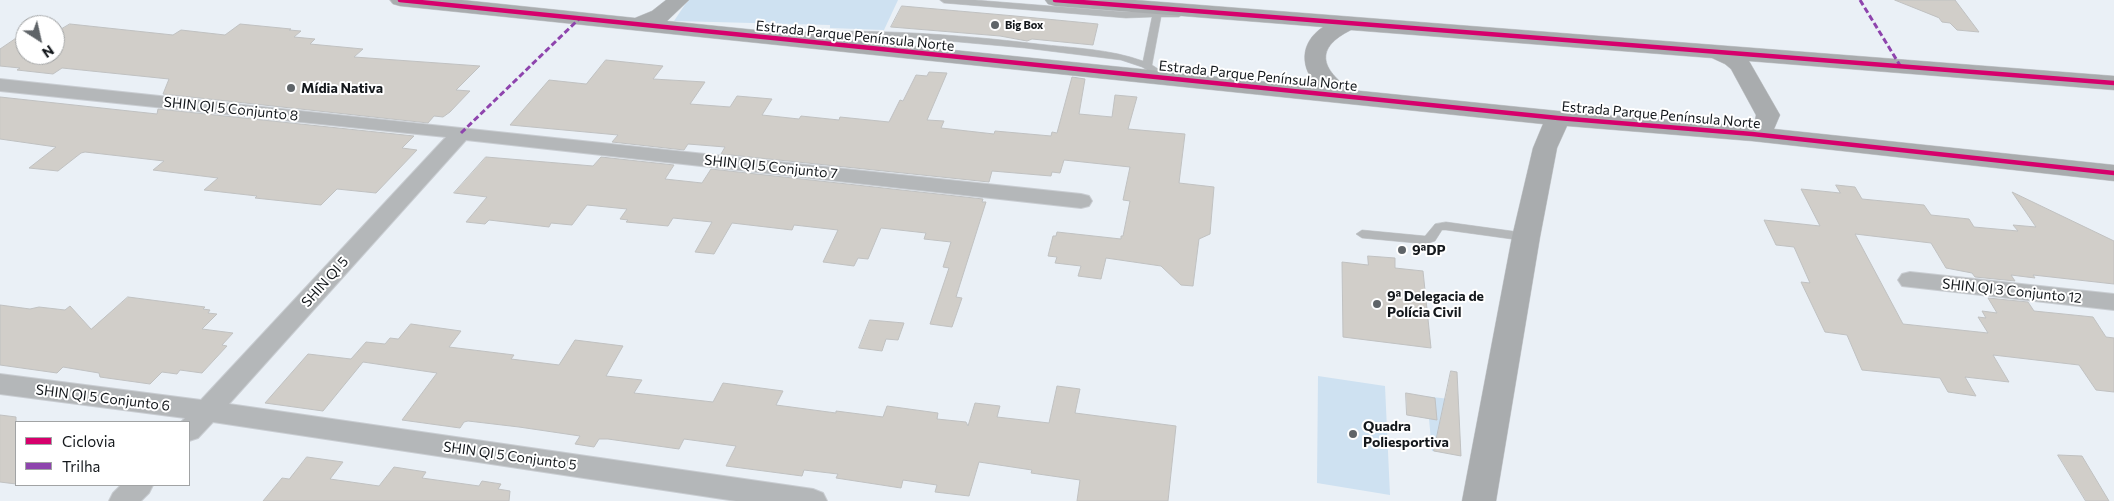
<!DOCTYPE html>
<meta charset="utf-8">
<style>
body{margin:0}
#map{position:relative;width:2114px;height:501px;overflow:hidden;background:#eaf0f6;font-family:Commissioner,sans-serif}
canvas{display:block}
.legend{position:absolute;left:15px;top:421px;width:175px;height:65px;box-sizing:border-box;background:#fff;border:1px solid #a1a3a4;margin:0;padding:6px 9px;list-style:none;font-size:15px;color:#14181c}
.legend li{display:flex;align-items:center;gap:10px;height:25px}
.legend b{width:25px;border:1px solid #a1a3a4}
.north{position:absolute;left:15px;top:15px;width:50px;height:50px;box-sizing:border-box;background:#fff;border:1px solid #a1a3a4;border-radius:50%;rotate:145deg;font-size:14px;font-weight:700;line-height:20px;text-align:center;color:#14181c}
.north::after{content:'';display:block;margin:auto;width:18px;height:22px;background:#5f6468;clip-path:polygon(50% 0,100% 100%,50% 72%,0 100%)}
</style>
<div id="map">
<canvas width="2114" height="501"></canvas>
<ul class="legend">
<li><b style="height:6px;background:#d6006c"></b>Ciclovia</li>
<li><b style="height:6px;background:#8e44ad"></b>Trilha</li>
</ul>
<div class="north">N</div>
</div>
<script>
const ctx = document.querySelector('canvas').getContext('2d');
ctx.lineJoin = 'round';
function paint(path, color) { ctx.fillStyle = color; ctx.fill(path, 'evenodd'); }
function strokePath(path, color, width, dash) { ctx.strokeStyle = color; ctx.lineWidth = width; ctx.lineCap = dash ? 'butt' : 'round'; ctx.setLineDash(dash || []); ctx.stroke(path); }
function drawText(font, color, halo, rows, align = 'center') {
  ctx.font = font + ' Commissioner,sans-serif'; ctx.lineWidth = 4; ctx.setLineDash([]); ctx.textBaseline = 'middle'; ctx.strokeStyle = halo; ctx.fillStyle = color; for (const [text, x, y, turn = 0] of rows) {
    ctx.save(); ctx.translate(x, y); ctx.rotate((+turn || 0) * Math.PI / 180); ctx.textAlign = isNaN(turn) ? turn : align; if (halo) ctx.strokeText(text, 0, 0); ctx.fillText(text, 0, 0); ctx.restore();
  }
}
paint(new Path2D(`
 M688,0h210l-14,30 -54,-2v-3l-156,-4z
 M1318,376l67,10 5,109 -73,-12z
 M1407,394l51,6 -4,32 6,5 1,18 -29,-4 -3,-32 -21,-5z`), '#cee1f1');
const building = new Path2D(`
 M1895,0h60l24,32 -22,-2 -7,-7 -8,-1 -3,-4z
 M902,6l113,10 83,8 -5,21 -61,-6 -5,2 -27,-5 -109,-9z
 M70,24l103,11 8,-5 44,5 15,-11 51,5 -2,1 12,1 -7,6 21,2 -5,5 53,5 -9,8 126,9 -24,24 14,1 -20,21 -7,5 -9,-1 -6,7 -265,-29 6,-15 -107,-11 -9,6 -36,-4 3,-2 -20,-2v-17l25,-17v23h30v-22z
 M606,60l57,6 -10,13 52,3 -15,22 40,3 7,-11 35,3 -10,16 37,4 2,-3 38,4 1,-3 49,5 11,-22 3,1 13,-26 11,1 2,-4 18,1 -20,47 17,1 -3,7 53,6 1,-3 56,5 1,-4 5,1 15,-56 13,2 -6,35 33,3 3,-22 22,2 -9,32 57,5 -6,49 35,4 -4,47 -11,5 -6,47 -12,-1 -20,-19 -55,-8 -5,21 -23,-3 3,-10 -26,-3 2,-6 -9,-1 5,-20h3l1,-4 64,7v-3h2l7,-35 -7,-1 7,-33 -66,-7 -4,13 -8,-1 -1,4 -59,-5 -3,11 -268,-28 4,-7 -37,-3 -4,6 -72,-8 6,-7 -108,-10 39,-45 37,4z
 M0,97l157,17 1,-5 256,27 -12,12 15,2 -41,43 -39,-4 -16,16 -66,-7 2,-2 -53,-6 14,-12 -65,-8 11,-9 -79,-9 -4,1 -23,18 -29,-3 27,-21 -56,-8z
 M486,157l107,9 8,-9 73,8 -9,14 37,4 9,-14 272,30 -1,3h4l-30,95 6,1 -10,29 -22,-3 19,-56 -6,-1 8,-25 -27,-3 2,-6 -45,-5 -13,31 -10,-1 -4,8 -31,-4 15,-32 -44,-5 -2,5 -60,-7 -18,31 -19,-2 17,-30 -39,-4 -5,8 -42,-4 2,-2 -8,-1 7,-10 -40,-4 -15,20 -21,-2 -2,4 -60,-7 -4,4 -19,-2 21,-25 -33,-4z
 M1836,185l19,2 7,12 62,6 7,10 38,4 5,8 44,4 -5,-6 23,2 -24,-35 102,49v43l-81,-9 2,3 -24,-3 4,6 -40,-4 -3,-4 -26,-5 -15,-25 -76,-9 48,90 85,9 -10,-16 8,1 -4,-7 15,2 -9,-15 40,4 6,9 59,6 13,20 8,1v54l-18,-2 -17,-25 -86,-10 16,27 -44,-5 11,19 -28,-4 -8,-14 -78,-8 -15,-35 -22,-3 -24,-50 9,1 -16,-36 -18,-2 -12,-25 56,6 -19,-37 39,4z
 M1368,256l27,2v10l28,3 8,77 -88,-11 -1,-75 26,3z
 M128,297l77,10 -2,2 7,1 -2,3 9,1 -15,15 31,4 -11,12 5,1 -25,27 -22,-3 -3,4 -15,-2 -12,12 -50,-7 -1,-4 -36,-6 -6,6 -57,-8v-60l30,4 9,-2 26,3 5,-4 21,23z
 M870,320l34,3 -6,17 -12,-1 -4,12 -23,-3z
 M411,324l50,7 -12,16 65,8 -3,4 48,6 16,-25 48,6 -17,30 36,4 -8,13 79,9 10,-19 60,8 -7,14 60,8v-2l47,6 4,-11 51,7 -1,6 29,3 2,4 7,-23 25,3 -3,11 52,6 8,-37 23,3 -5,24 101,13 -8,75h-91l3,-21 -49,-7 1,-3 -53,-8 -10,34 -34,-4 2,-7 -34,-5 -2,8 -65,-10 2,-4 -34,-4 -2,6 -76,-10 10,-20 -52,-7 -5,10 -71,-10h-9l-5,8 -19,-3 5,-8 -61,-9 -51,-6 -4,1 -4,6 -58,-8 35,-47 -74,-11 -40,49 -58,-8 43,-49 43,5 15,-17 19,2 5,-6 8,1z
 M1451,371l6,1 4,84 -27,-5z
 M1406,393l29,5 2,22 -30,-5z
 M0,415l16,2v67l-16,-2z
 M2058,455l24,1 27,45h-23z
 M307,457l36,5 -13,17 49,7 15,-19 32,5 -4,6 57,8 3,-5 19,3 -3,5 12,2 -1,10h-246l19,-23 7,1z`);
paint(building, '#d1cec9');
strokePath(building, '#c0c1c1', 1);
const lane = new Path2D(`
 M940,0h35l151,12 53,-1 4,3 -4,3h-18l-9,48 17,11v4l-3,1 -24,-14 -21,-7 -96,-12 -121,-11 -81,-1 -40,3 -4,-3 4,-3c86,-5 170,1 255,11 35,4 72,5 105,17l9,-44 -26,1 -182,-15z
 M1446,222l80,11 6,4 -6,4 -80,-11h-4l-7,11 -9,3 -64,-6 -6,-4 6,-4 63,6 10,-12z`);
const street = new Path2D(`
 M0,79l1081,115 8,2 3,5 -3,5 -8,2 -615,-68 -237,264 584,85 10,4 4,8h-91l-523,-79 -15,16 -9,3v-19h-8l4,-4 -185,-24v-20l201,26 245,-263 -446,-46z
 M1910,272l204,22v16l-212,-24 -4,-6 4,-6z
 M121,485h32l-4,8 -8,8h-32l4,-8z`);
const secondary = new Path2D(`
 M390,0h72l173,18 17,-7 14,-11h23l-22,21 651,66c-18,-19 -19,-44 5,-60l-268,-21 -7,-2 -3,-4h90l979,76v14l-365,-29 31,54 -6,14 340,36v16l-362,-40 -185,-15 -10,22 -17,89 -44,264h-34l50,-264 21,-89 10,-24 -1143,-118 -7,-2zM1351,30l361,28 13,6 6,5 25,46 -1,6 -8,5 -189,-15 -207,-21c-30,-21 -37,-42 0,-60z`);
strokePath(lane, '#c9cdd2', 1);
strokePath(street, '#c9cdd2', 2);
strokePath(secondary, '#c9cdd2', 1);
paint(lane, '#b4b7b9');
paint(street, '#b4b7b9');
paint(secondary, '#a9acae');
strokePath(new Path2D(`
 M1860,0l41,67
 M461,133l119,-115`), '#8e44ad', 3, [6, 3]);
strokePath(new Path2D(`
 M400,0l1158,118 194,16 362,39
 M1055,0l1059,83`), '#d6006c', 4.5);
for (const [x, y, r, color] of [
 [995,25,5,"#5f6468"],
 [291,88,5,"#5f6468"],
 [1402,250,5,"#5f6468"],
 [1377,304,5,"#5f6468"],
 [1353,434,5,"#5f6468"]
]) { const dot = new Path2D(); dot.arc(x, y, r, 0, 2 * Math.PI); ctx.fillStyle = color; ctx.fill(dot); strokePath(dot, '#fff', 2); }
drawText('bold 11px', '#14181c', '#fff', [
 ["Big Box",1005,25]
], 'left');
drawText('14px', '#14181c', '#fff', [
 ["Estrada Parque Península Norte",855,36,6],
 ["Estrada Parque Península Norte",1258,76,6],
 ["SHIN QI 5 Conjunto 8",231,109,6],
 ["Estrada Parque Península Norte",1661,115,5],
 ["SHIN QI 5 Conjunto 7",771,167,6],
 ["SHIN QI 5",325,282,-48],
 ["SHIN QI 3 Conjunto 12",2012,291,6],
 ["SHIN QI 5 Conjunto 6",103,398,7],
 ["SHIN QI 5 Conjunto 5",510,456,8]
]);
drawText('bold 14px', '#14181c', '#fff', [
 ["Mídia Nativa",301,88],
 ["9ªDP",1412,250],
 ["9ª Delegacia de",1387,296],
 ["Polícia Civil",1387,312],
 ["Quadra",1363,426],
 ["Poliesportiva",1363,442]
], 'left');
</script>
